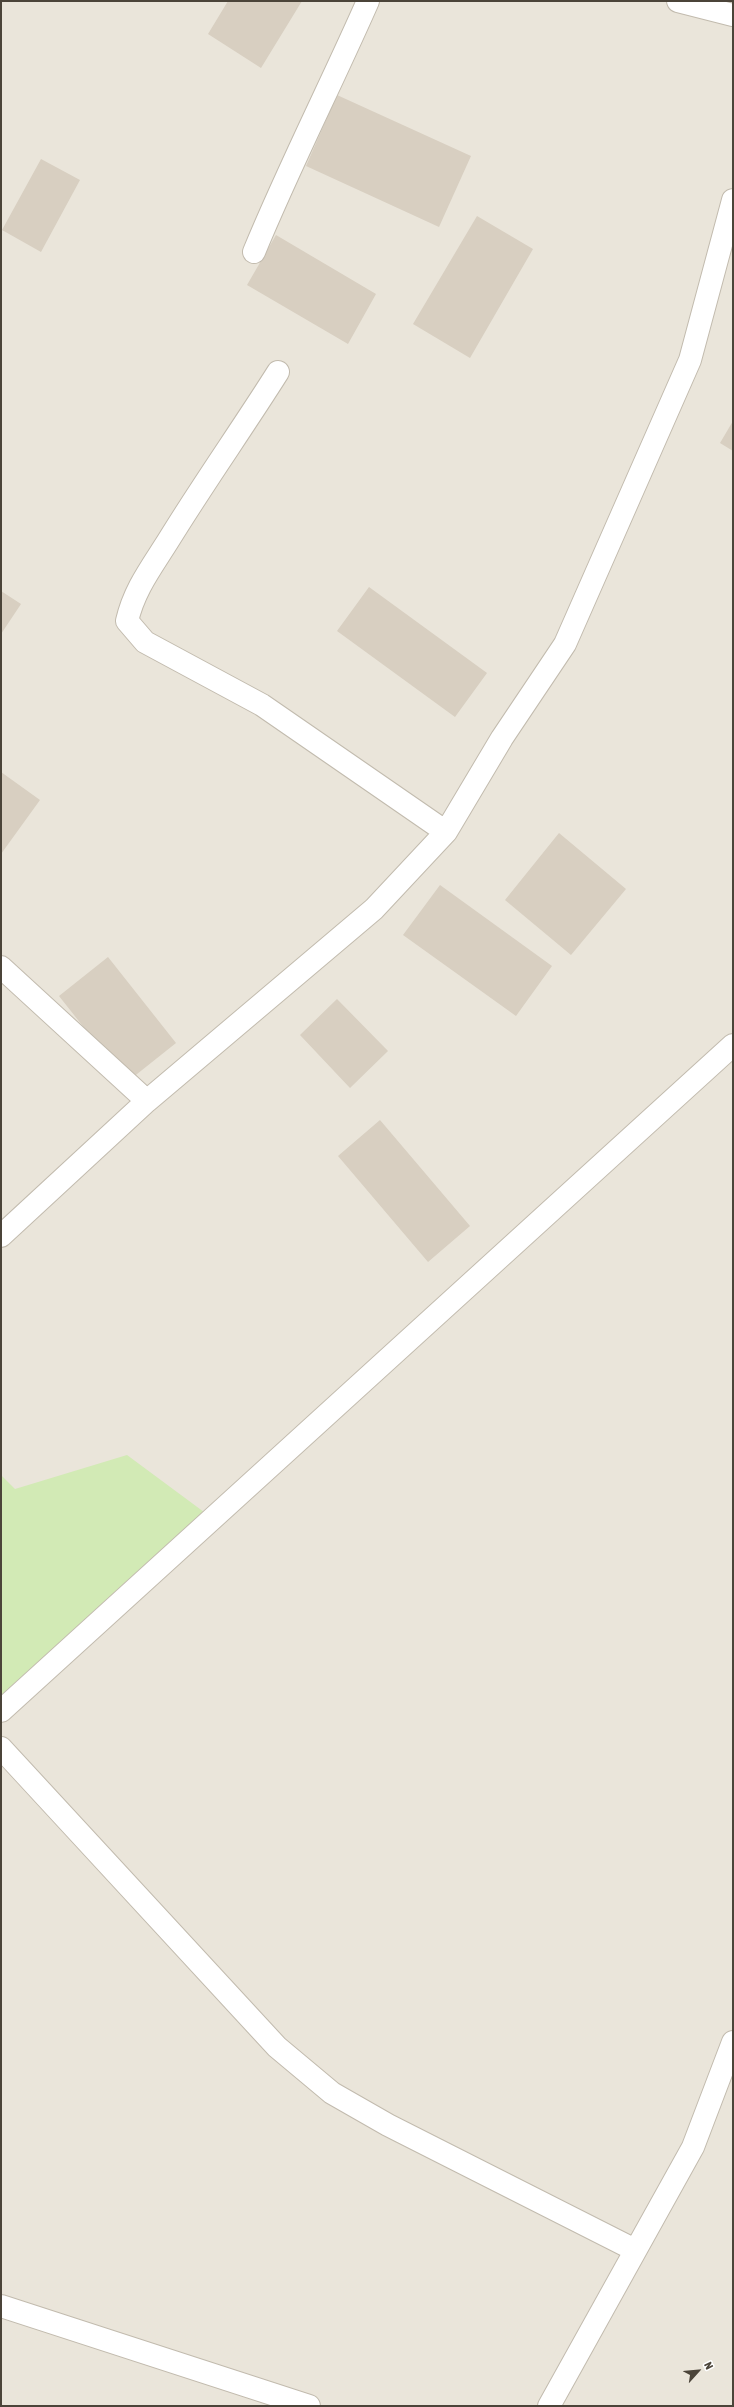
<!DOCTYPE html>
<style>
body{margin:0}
#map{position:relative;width:734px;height:2407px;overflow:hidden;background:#f6f3ec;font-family:"Asap Condensed",sans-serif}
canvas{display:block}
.frame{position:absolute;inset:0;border:2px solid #4b4439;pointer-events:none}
.north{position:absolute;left:678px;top:2351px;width:40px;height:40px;-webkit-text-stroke:3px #fff;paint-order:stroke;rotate:63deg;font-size:11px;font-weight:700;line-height:16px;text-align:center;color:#4b4439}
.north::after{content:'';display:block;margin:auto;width:14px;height:18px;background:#4b4439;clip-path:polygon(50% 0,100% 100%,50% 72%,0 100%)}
</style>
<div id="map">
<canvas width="734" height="2407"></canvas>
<div class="frame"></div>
<div class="north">N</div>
</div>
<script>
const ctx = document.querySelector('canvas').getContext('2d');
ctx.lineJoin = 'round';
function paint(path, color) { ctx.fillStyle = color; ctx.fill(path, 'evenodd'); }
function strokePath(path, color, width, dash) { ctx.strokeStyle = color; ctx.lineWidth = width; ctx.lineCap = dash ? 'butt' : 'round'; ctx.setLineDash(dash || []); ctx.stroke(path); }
paint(new Path2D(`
 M1,1h732v2405h-732z`), '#eae5da');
paint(new Path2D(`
 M127,1455l81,60 -207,188v-228l14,14z`), '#d2eab5');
paint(new Path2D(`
 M228,1h74l-41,67 -53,-34z
 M337,95l134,61 -32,71 -133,-61z
 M41,159l39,21 -39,72 -39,-22z
 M477,216l56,33 -63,109 -57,-34z
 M276,235l100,59 -28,50 -101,-59z
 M733,421v30l-13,-8z
 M369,587l118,86 -32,44 -118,-86z
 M1,591l20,13 -20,30z
 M1,772l39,28 -39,54z
 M559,833l67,56 -55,66 -66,-55z
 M440,885l112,81 -36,50 -113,-81z
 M108,957l68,86 -49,39 -68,-86z
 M337,999l51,52 -38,37 -50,-53z
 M380,1120l90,106 -42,36 -90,-106z`), '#d8cfc1');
const street = new Path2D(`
 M678,1l55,14
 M254,252c35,-85 77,-167 114,-251
 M278,372c-36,57 -75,112 -110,169 -17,27 -34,49 -41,80l18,21 117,63 184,127
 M1,967l146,134
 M1,1236l146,-135 227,-192 72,-77 56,-94 63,-94 125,-284 43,-160
 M1,1711l732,-666
 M1,1748l276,299 55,46 56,32 247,125
 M1,2306l308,100
 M549,2406l144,-259 40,-105`);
strokePath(street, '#c2bbae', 24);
strokePath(street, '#fff', 22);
</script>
